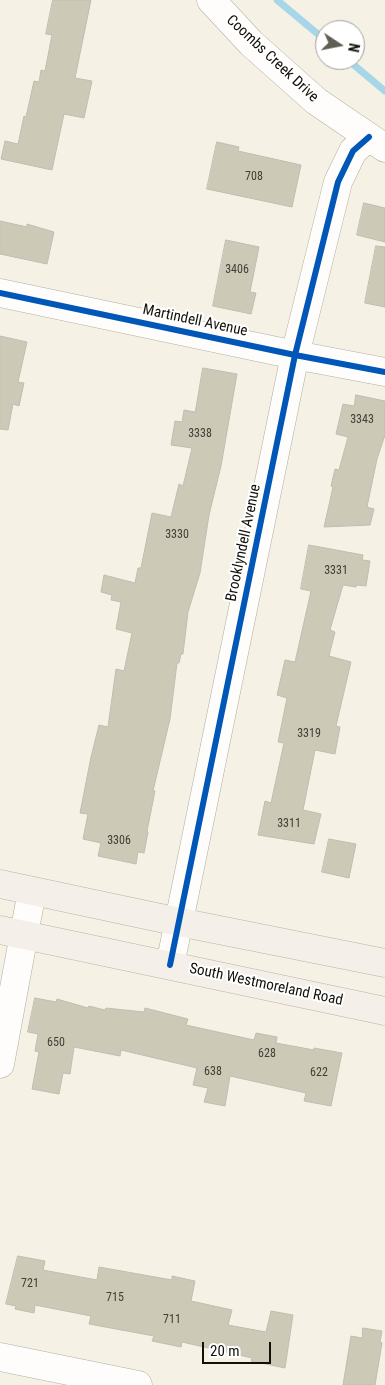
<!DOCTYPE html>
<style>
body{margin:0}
#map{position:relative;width:385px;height:1385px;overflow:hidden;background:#f5f2e5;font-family:"Roboto Condensed",sans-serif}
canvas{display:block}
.north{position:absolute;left:315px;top:20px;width:50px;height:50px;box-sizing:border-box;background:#fff;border:1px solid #a09f9c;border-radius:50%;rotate:101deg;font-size:14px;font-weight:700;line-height:20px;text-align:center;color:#121008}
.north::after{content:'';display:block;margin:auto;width:18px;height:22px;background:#615f55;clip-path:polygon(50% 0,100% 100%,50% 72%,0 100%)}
.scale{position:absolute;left:202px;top:1342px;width:69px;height:22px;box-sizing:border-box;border:2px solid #121008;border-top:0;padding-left:6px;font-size:15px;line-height:18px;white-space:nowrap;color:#121008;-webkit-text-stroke:4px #fff;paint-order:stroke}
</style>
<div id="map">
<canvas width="385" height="1385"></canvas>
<div class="north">N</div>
<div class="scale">20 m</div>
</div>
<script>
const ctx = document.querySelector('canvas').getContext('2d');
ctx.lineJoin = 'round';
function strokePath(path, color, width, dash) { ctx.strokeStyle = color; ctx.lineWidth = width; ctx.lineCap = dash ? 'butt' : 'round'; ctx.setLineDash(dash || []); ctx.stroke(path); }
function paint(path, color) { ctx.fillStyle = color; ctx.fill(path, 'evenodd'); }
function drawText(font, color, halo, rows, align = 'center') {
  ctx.font = font + ' "Roboto Condensed",sans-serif'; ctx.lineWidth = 4; ctx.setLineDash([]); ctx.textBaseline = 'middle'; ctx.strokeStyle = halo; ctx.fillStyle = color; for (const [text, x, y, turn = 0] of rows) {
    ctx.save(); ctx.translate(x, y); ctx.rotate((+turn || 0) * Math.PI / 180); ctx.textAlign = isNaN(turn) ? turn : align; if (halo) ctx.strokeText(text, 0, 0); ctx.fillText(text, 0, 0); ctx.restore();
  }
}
strokePath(new Path2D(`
 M277,0l48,40
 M348,60l37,31`), '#a6d6e8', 7);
const building = new Path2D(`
 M53,0h38l-16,78 17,3 -8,37 -20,-4 -12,56 -51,-11 4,-18 13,3 6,-28 2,1 8,-36 5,1 2,-12 4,1 7,-36 -6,-1z
 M217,142l22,5 -1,4 63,14 -9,42 -85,-18z
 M364,203l21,5v34l-28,-7z
 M0,221l27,6v-3l27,8 -7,32 -47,-10z
 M226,240l33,7 -9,45 6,1 -5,21 -38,-8z
 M376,246l9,1v60l-20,-4z
 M0,336l27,6 -9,40 6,1 -5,23 -6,-2 -5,26 -8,-1z
 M203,368l34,6 -16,92 -12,49 -9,58 -12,39 -5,42h-2l-2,9h-2l-7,56 -17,72h2l-8,40 1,1 -4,21 -6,-1 -2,12 -38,-8 3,-13 -18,-4 5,-25 -8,-1 11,-56 8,-32 9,2 8,-58 8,2 8,-38 -16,-4 5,-27 -10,-2 1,-5 -11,-3 3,-17 31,8 3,-15h3l11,-55 19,4 8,-33 4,2 9,-38 -21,-3 4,-24 7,1 2,-12 11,2z
 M356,395l29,6v34l-8,24 -10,48 7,2 -4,16 -46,2 9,-40 -2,-1 4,-17 4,1 9,-33 -12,-3 7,-30 11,2z
 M309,545l54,10 -1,5 8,1 -4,25 -10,-1v2l-13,-2 -13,45 5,2 -6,24 22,6 -15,64 4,1 -5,27 -20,-4 -12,60 18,4 -7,30 -56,-9 7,-34 6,2 13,-60 -6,-1 9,-44 -10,-3 8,-35 10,2 16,-71 -10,-2z
 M329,839l27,5 -7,34 -27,-6z
 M35,998l21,4 1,-3 31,9 1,-2 16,4 1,-2 38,4 1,-4 43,11 -2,6 68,15 2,-7 21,4 -1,6 38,7v-2l28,5 -11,53 -27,-5 2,-8 -76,-17 -5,30 -21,-4 4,-14 -15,-3 4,-17 -76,-18 -1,6 -46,-9 -4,27 -7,-1 -4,21 -27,-5 7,-37 -4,-1 3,-17 -10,-2z
 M18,1256l27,5 -2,9 54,10 2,-13 73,13v-4l23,5 -4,20 41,9 -4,15 38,7 5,-21 22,4 -8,53 -34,-7 1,-3 -70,-16 -1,5 -29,-6 2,-5 -65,-12 2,-8 -56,-11 -1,8 -19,-4 1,-3 -10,-2z
 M363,1328l19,3 -2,11 2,1 -7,42h-32l8,-49 11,2z`);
paint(building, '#cdc9b7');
strokePath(building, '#bfbdb3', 1);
const minor = new Path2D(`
 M211,0l40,43 65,58 69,47
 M0,293l295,62 90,17
 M170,965l125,-610 43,-173 15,-31 16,-14
 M0,1064l32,-173
 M0,1357l138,28`);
const major = new Path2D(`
 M0,884l179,38 206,41
 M0,930l385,81`);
strokePath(minor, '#b0aea4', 29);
strokePath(major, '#bcb1a4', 29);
strokePath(minor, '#fefdfb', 28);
strokePath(major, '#f4efe8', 28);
strokePath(new Path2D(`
 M0,293l295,62 90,17
 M170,965l125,-610 43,-173 15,-31 16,-14`), '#0057b8', 6);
drawText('12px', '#413e34', null, [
 ["708",254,177],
 ["3406",237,270],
 ["3343",362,420],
 ["3338",200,434],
 ["3330",177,535],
 ["3331",336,571],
 ["3319",309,734],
 ["3311",289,824],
 ["3306",119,841],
 ["650",56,1043],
 ["628",267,1054],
 ["638",213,1072],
 ["622",319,1073],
 ["721",30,1284],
 ["715",115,1298],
 ["711",172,1320]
]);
drawText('15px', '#121008', '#fff', [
 ["Coombs Creek Drive",272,59,43],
 ["Martindell Avenue",195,321,12],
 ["Brooklyndell Avenue",244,543,-78],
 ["South Westmoreland Road",266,985,12]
]);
</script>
